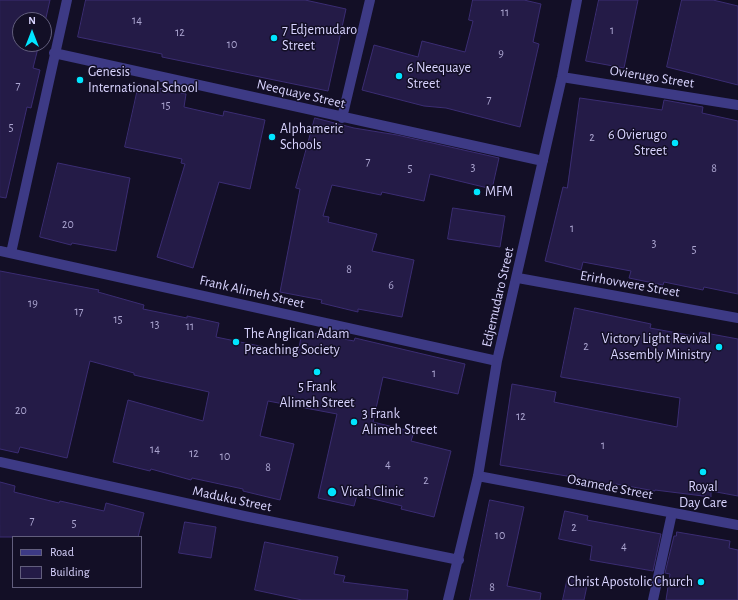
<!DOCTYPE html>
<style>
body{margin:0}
#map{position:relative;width:738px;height:600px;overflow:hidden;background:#130f26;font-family:"Alegreya Sans",sans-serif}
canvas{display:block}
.legend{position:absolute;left:12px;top:536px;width:130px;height:52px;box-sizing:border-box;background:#130f26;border:1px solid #625e7d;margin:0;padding:5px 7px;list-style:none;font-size:12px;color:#d9d4ff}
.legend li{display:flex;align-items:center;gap:8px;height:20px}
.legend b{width:20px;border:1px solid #625e7d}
.north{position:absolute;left:12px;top:12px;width:40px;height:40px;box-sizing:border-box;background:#130f26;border:1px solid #625e7d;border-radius:50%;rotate:0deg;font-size:11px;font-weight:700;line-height:16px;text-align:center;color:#d9d4ff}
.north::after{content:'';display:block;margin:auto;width:14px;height:18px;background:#00e5ff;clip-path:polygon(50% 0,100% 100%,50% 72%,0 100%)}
</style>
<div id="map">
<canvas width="738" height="600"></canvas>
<ul class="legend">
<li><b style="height:5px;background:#3d3a85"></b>Road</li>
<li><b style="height:11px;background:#241b47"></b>Building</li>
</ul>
<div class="north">N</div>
</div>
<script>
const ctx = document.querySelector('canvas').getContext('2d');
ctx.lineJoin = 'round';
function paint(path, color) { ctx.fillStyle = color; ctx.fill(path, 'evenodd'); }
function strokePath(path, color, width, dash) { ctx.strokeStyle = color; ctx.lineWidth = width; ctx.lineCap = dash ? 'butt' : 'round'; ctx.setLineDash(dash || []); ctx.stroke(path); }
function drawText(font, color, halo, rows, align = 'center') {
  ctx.font = font + ' "Alegreya Sans",sans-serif'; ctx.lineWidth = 3; ctx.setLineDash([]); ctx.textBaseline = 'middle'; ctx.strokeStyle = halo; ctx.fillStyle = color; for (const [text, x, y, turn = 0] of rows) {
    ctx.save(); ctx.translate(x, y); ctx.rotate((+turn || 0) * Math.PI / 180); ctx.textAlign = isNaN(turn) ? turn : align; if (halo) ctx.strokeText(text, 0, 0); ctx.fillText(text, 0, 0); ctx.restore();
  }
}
const building = new Path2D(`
 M0,0h50l-5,22 -1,-2h-24v24h19l-6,24 7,2 -9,38 -4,-1 -21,91 -6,-1z
 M86,0h219l41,9 -18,82 -166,-34v-3l-84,-17z
 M473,0h51l17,4 -8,38 6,2 -19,83 -74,-19 -22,-2 -62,-16 12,-45 44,12 4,-16 43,11 8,-31 -4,-1z
 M599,0h39l-14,68 -38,-7z
 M682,0h31l25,6v79l-71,-18z
 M139,84l47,10 -2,13 39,9 1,-5 41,9 -15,69 -31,-7 -26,86 -36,-11 28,-93 -4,-1 1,-4 -57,-12z
 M580,98l82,12 2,-10 39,7 -1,6 36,8v173l-34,-7 -1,3 -39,-8 -1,3 -34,-7 2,-7 -48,-9 -2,8 -36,-9 18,-74 4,1z
 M315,118l39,10 43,7 102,23 -7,31 -62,-15 -6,27 -42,-9 -1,3 -49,-10 -9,31 6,1 -1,5 49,12 -5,17 42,9 -12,57 -44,-8v3l-37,-9 1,-3 -42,-8 20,-103 -4,-1z
 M58,163l72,15 -14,73 -44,-8 -1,2 -31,-8z
 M453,208l52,8 -5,31 -52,-8z
 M0,271l99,19 -1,2 46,13 -1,4 44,9v-2l32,7 -3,14 82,17 4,-23 52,10 1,-3 110,26 -7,30 -75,-17 -10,45 41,10 -3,9 40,10 -17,66 -33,-8 1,-3 -45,-11 -3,11 -36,-8 19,-84 -69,-13 -8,35 34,8 -14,56 -37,-9v-2l-51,-11 -1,2 -40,-11 -1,2 -37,-9 15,-62 75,21 6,-29 -75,-17v-2l-44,-12 -23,97 -47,-11 -2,6 -18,-4z
 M575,308l76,16 -1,4 49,9 1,-5 38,7v157l-27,-5v6l-56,-7v1l-39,-7v3l-38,-6 1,-3 -79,-13 12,-81 44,8 -2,10 123,25 3,-29 -119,-21z
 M0,482l15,4 -1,6 45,11 1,-2 44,10 2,-8 38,10 -6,24h-138z
 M490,500l34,7 -17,79 34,7 -1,7h-70z
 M565,511l23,5 -1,4 74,14 -8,37 -63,-11 2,-14 -33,-7z
 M185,522l31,5 -5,31 -32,-5z
 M677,532l53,9 -1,7 9,2v50h-72l4,-26 -5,-1 9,-37h2z
 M265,542l73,15 -4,17 11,2 -2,6 65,8 -1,10h-105l-47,-10z
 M568,577l20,4 -4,19h-21z`);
paint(building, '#241b47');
strokePath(building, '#3b2d73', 1);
strokePath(new Path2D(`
 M54,53l489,108
 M562,77l176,28
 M342,118l28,-118
 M0,251l497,110
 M11,253l56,-253
 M518,278l220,40
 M0,462l244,54 215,44
 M478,476l260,49
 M448,600l30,-124 19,-115 65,-284 15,-77
 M653,600l19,-87`), '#3d3a85', 10);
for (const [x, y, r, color] of [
 [274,38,4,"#00e5ff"],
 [399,76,4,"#00e5ff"],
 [80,80,4,"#00e5ff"],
 [272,137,4,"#00e5ff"],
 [675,143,4,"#00e5ff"],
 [477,192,4,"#00e5ff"],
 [236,342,4,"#00e5ff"],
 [719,347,4,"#00e5ff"],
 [317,372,4,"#00e5ff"],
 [354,422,4,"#00e5ff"],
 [703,472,4,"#00e5ff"],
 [332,492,5,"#00e5ff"],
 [701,582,4,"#00e5ff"]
]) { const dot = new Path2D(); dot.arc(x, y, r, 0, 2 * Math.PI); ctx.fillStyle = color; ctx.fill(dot); strokePath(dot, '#130f26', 1.5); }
drawText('12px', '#aca6d1', null, [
 ["11",505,12],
 ["14",137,20],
 ["1",612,30],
 ["12",180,32],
 ["10",232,44],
 ["9",501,53],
 ["7",18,85],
 ["7",489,99],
 ["15",166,105],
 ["5",11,127],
 ["2",592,137],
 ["7",368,161],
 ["3",473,167],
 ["5",410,168],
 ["8",714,168],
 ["20",68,224],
 ["1",572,228],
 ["3",654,243],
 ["5",694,249],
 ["8",349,269],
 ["6",391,285],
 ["19",33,303],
 ["17",79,311],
 ["15",118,319],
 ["13",155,324],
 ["11",190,326],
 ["2",586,346],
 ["1",434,373],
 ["20",21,410],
 ["12",521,416],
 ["1",603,445],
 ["14",155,449],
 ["12",194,453],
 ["10",225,456],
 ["4",388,464],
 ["8",268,467],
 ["2",426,480],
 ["7",32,520],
 ["5",74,523],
 ["2",574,527],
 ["10",500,535],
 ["4",624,546],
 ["8",492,587]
]);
drawText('14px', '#d9d4ff', '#130f26', [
 ["7 Edjemudaro",282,30],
 ["Street",282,46],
 ["6 Neequaye",407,68],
 ["Street",407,84],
 ["Genesis",88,72],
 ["International School",88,88],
 ["Alphameric",280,129],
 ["Schools",280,145],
 ["6 Ovierugo",667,135,"right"],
 ["Street",667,151,"right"],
 ["MFM",485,192],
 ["The Anglican Adam",244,334],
 ["Preaching Society",244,350],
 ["Victory Light Revival",711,339,"right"],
 ["Assembly Ministry",711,355,"right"],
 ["5 Frank",317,387,"center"],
 ["Alimeh Street",317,403,"center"],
 ["3 Frank",362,414],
 ["Alimeh Street",362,430],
 ["Royal",703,487,"center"],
 ["Day Care",703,503,"center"],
 ["Vicah Clinic",341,492],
 ["Christ Apostolic Church",693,582,"right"]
], 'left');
drawText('14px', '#d9d4ff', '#130f26', [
 ["Ovierugo Street",652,77,9],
 ["Neequaye Street",301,94,13],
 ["Erirhovwere Street",630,284,10],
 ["Frank Alimeh Street",252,292,13],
 ["Edjemudaro Street",498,297,-77],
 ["Osamede Street",610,487,11],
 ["Maduku Street",232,499,12]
]);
</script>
